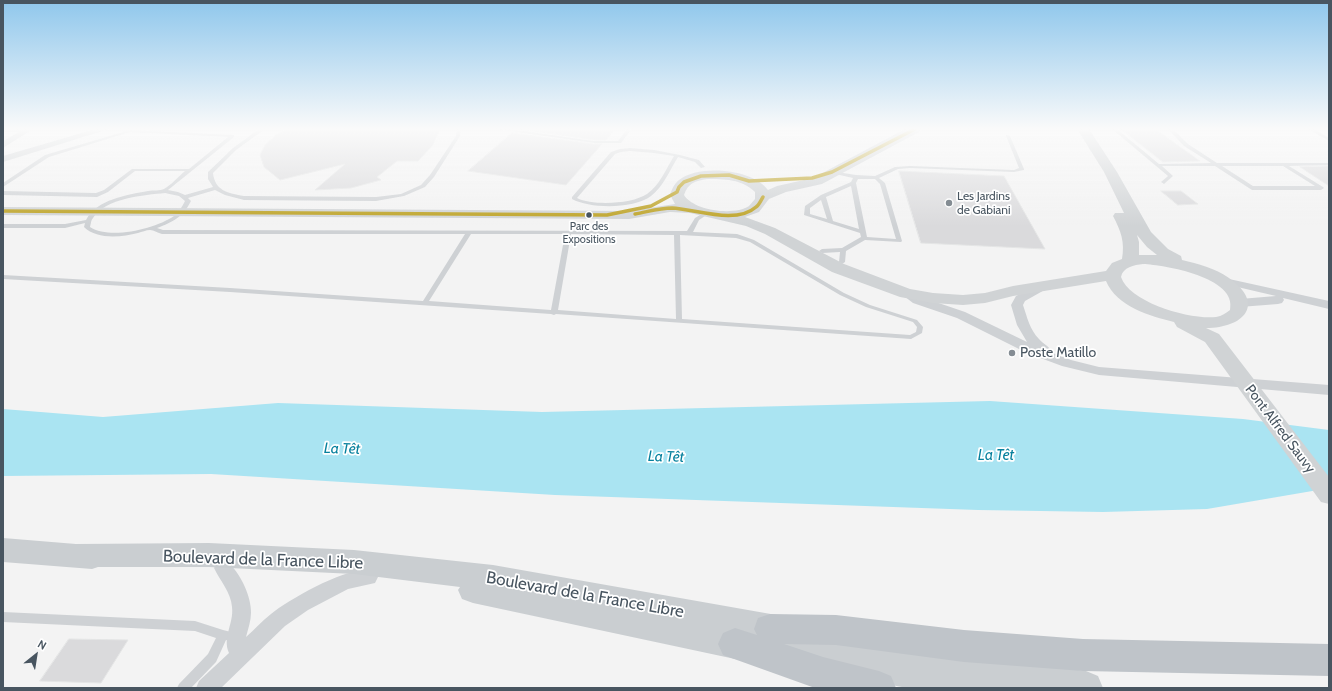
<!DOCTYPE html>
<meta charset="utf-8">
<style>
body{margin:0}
#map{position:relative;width:1332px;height:691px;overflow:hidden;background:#f3f3f3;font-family:Cabin,sans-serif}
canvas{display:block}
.frame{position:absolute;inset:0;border:4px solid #485560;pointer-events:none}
.north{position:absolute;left:16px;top:635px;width:40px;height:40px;-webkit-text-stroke:3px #fff;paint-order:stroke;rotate:30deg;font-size:11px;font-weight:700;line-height:16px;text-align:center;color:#485560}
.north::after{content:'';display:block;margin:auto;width:14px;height:18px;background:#485560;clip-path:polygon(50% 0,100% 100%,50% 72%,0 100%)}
</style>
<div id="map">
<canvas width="1332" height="691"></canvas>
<div class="frame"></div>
<div class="north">N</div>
</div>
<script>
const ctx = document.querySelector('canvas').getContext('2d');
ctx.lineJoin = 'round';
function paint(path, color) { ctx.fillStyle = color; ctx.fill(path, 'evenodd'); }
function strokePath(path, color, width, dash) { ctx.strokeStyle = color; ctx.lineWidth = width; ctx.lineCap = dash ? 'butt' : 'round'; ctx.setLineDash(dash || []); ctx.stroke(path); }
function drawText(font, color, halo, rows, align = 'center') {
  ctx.font = font + ' Cabin,sans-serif'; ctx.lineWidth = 3.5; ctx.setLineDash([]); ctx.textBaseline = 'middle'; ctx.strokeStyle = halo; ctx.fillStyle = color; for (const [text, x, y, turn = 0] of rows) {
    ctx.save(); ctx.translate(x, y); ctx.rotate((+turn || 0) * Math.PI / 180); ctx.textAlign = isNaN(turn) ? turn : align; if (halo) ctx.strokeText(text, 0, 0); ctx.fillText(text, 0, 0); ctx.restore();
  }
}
paint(new Path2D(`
 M990,401l253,18 86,11v59h-5l-117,20 -104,3 -125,-2 -423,-15 -344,-21 -208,2v-67l100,8 175,-14 264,9z`), '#aae4f2');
const building = new Path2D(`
 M288,129h152l-7,16 -15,16h-21l-20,16 4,3 -30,8 -36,2 30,-26 -65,16 -16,-13 -4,-12 5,-10 11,-10z
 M521,129h94l-9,11h-12z
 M1121,129h34l45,32 -37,1z
 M512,133l82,11h8l-36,41 -98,-14z
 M1329,166v20l-29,-19z
 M899,171l105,5 41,73 -124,-6z
 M1161,191h20l17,13 -20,1z
 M69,639l59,1 -27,43 -61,-2z`);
paint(building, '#dadadc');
strokePath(building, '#e4e5e5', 1);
paint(new Path2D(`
 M259,129h6l-29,21 -23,23c2,18 15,20 31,23l132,1 25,-3 20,-9 9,-10 26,-39 1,-7h4l-1,7 -26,41 -9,10 -21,9 -28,5 -132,-1 -19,-5 -10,-5 -27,8 3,3c-8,16 -18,21 -34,27l6,2 524,1 8,-13 10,-6 3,2 -9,6 -6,12 44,2 17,6 90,53 26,12 47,15 6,7 -1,6 -11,6 -355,-25 -2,1 -3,-1 -321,-22 -227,-13v-4l227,13 193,13 42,-67h-303c-4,-1 -8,-4 -12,-4 -4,0 -8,2 -12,3 -16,4 -41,7 -54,-6l1,-4 -20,5h-62v-4h62l21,-4c11,-21 41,-25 62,-29 5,-1 12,0 16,-2 7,-4 14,-12 21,-18h-50l-27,21 -11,5 -94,-2v-4l93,2 8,-3 28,-21h57l39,-32 -98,-5 -81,25 -46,30v-4l42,-28 85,-25 104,5v2l-66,53 10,2 7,3 28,-8 -5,-8v-7l25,-24zM165,193l14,3 6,5c-3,6 -6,11 -11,15 -19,13 -64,24 -84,11 1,-4 1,-7 3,-9 12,-20 52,-23 72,-25zM471,234h94l-14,76 -122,-9zM571,234l103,1 2,84 -118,-9zM680,235l56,3 14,4 90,53 26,12 47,15 4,5 -1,5 -6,3 -228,-16z
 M495,129h14l85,12h24l9,-12 4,1 -10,13h-27z
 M1112,129h5l42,35 52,-1 -27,-17 -16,-17h5l15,15 29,19h112v2l-40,1 34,21 1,1 -3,2h-69l-37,-24h-53l11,10 -9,8 -3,-2 7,-6zM1222,166h61l32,20h-62z
 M1308,129h6l15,9v3z
 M1006,135l4,1 14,33v1l-10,2 -104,-4 -12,1 -19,9 6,5 17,58 -1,1 -36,-2 -19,11 -1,11 -3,2 -3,-2 1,-10 -18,1 -3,-2 3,-2 20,-1 19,-11 -1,-4 -56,-18 1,-9 16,-11 30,-13 2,-4 -22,-5v-2l25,4 19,1 20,-9 15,-1 104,4 5,-2 -13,-32zM858,179h17l5,5 16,55 -29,-2 -11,-54zM851,186l8,43 -26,-8 -7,-24zM821,200l6,19 -17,-5v-6z
 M630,148l24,2 26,5 19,5 6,7 -4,1 -6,-6 -17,-5c-8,13 -15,30 -27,39 -17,13 -61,13 -79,3v-2l39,-45 9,-3zM630,151l24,2 20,3c-8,13 -15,30 -27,38 -15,10 -54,12 -70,4l38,-44 6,-2z
 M3,612l192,9 28,9 16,4 1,3 -1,3 -4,2 -9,-2 -10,22 -25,26h-14l2,-4 29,-30 8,-16 -21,-7 -192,-9z`), '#ced1d4');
paint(new Path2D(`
 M3,129h30l-30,19v-7l16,-9h-16z
 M95,129h14l-106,33v-6z
 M1220,277l109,24v8l-46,-11 1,2 -2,3 -4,1 -38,3 -4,-1 -2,-3 2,-3 4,-1 36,-3 -60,-14 -2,-2 2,-2z
 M1044,282l4,2 2,2 -2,2 -23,13 -2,4c4,12 7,25 16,34 4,5 12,8 12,13l20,8 28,7 230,18v10l-230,-20 -37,-9 -35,-13 -70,-35 -44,-15 -13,-10 2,-3h8l11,7 44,15 62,30 -10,-17 -6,-20 5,-9z
 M223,560c15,6 29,37 28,53 0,8 -3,16 -5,24 8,-7 16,-16 25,-23 19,-15 81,-51 104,-43l3,6 -3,6 -27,6 -40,21 -23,16 -64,62h-25l3,-7 30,-28c-7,-16 5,-29 3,-46 -1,-15 -12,-26 -18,-39l3,-5z`), '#ced1d4');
paint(new Path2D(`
 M905,129h16l-2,3 -97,52 -36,8 -17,7 -10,13 -14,5 30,11 69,36 66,25 23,4 30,2 22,-2 28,-7 93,-15 6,-8 10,-4c3,-17 -1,-28 -9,-43l2,-3h9l-20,-41 -27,-43h12l28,43 34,60 17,17 13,7 1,4c16,4 33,8 47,18 37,26 15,50 -23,50l13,6 110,143v27l-8,-2 -116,-160 -28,-15 -3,-5c-24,-6 -57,-15 -68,-41l-93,15 -28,7 -22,2 -30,-2 -33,-6 -68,-25 -67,-38 -19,-8 -56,-13 -20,-1 -41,7 -626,-4v-8l626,4 46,-7 -5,-9c2,-6 4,-11 9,-15 20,-16 74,-11 89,10l9,-4 36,-8zM707,179c17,0 35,0 48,13v7c-2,2 -4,5 -6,7 -15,10 -55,5 -65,-11 4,-12 11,-14 23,-16zM1137,235l10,12 10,8h-18v-13zM1143,264c21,1 95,13 87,46 -4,3 -8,6 -14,7 -25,3 -86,-14 -95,-40 2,-10 13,-12 22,-13z`), '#d0d3d5');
paint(new Path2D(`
 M3,538l73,6 133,-1 145,7 139,15 289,51 11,5 5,10 -3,5 62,11 4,-10 11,-4 155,30 59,8 12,5 5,12h-196l-114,-22 -11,-4 -5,-11 3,-6 -18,-3 2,4 -5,11 -11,4 -13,-2 -262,-56 -11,-4 -4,-9 2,-3 -106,-13 -145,-7h-111l-6,2 -89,-7z`), '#caced1');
paint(new Path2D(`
 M770,614l66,1 128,15 119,9 246,5v32l-246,-5 -119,-9 -128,-17 -52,-1 39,13 56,14 12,5 5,12h-81l-92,-33 -5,-11 5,-11 12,-5 22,7 -3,-6 4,-11z`), '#bfc4c9');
strokePath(new Path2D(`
 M3,211l604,4 44,-9 26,-14 2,-5 5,-5 17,-6 28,-1 20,6 63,-3 20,-6 83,-43
 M635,214c12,-2 24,-6 37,-6 23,1 64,17 84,-1 3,-2 5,-7 7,-10`), '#bca122', 3.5);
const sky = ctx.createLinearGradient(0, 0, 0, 226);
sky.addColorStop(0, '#8fc7ec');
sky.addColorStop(0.57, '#fafafa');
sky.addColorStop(1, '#fafafa00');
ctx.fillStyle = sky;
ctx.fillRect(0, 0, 1332, 226);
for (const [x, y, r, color] of [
 [949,203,4,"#848c93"],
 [589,215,3.5,"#485560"],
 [1012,353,4,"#848c93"]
]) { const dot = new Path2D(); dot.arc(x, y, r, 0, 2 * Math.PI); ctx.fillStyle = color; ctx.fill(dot); strokePath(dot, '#fff', 1.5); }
drawText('11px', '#485560', '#fff', [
 ["Parc des",589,227],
 ["Expositions",589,240]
]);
drawText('12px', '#485560', '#fff', [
 ["Les Jardins",957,196],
 ["de Gabiani",957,210]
], 'left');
drawText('14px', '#485560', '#fff', [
 ["Poste Matillo",1020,353]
], 'left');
drawText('14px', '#485560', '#fff', [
 ["Pont Alfred Sauvy",1280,429,53]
]);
drawText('italic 15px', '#07809d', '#fff', [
 ["La Têt",342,449,1],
 ["La Têt",996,456],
 ["La Têt",666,457,1]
]);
drawText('17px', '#485560', '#fff', [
 ["Boulevard de la France Libre",263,560,2],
 ["Boulevard de la France Libre",585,595,10]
]);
</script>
